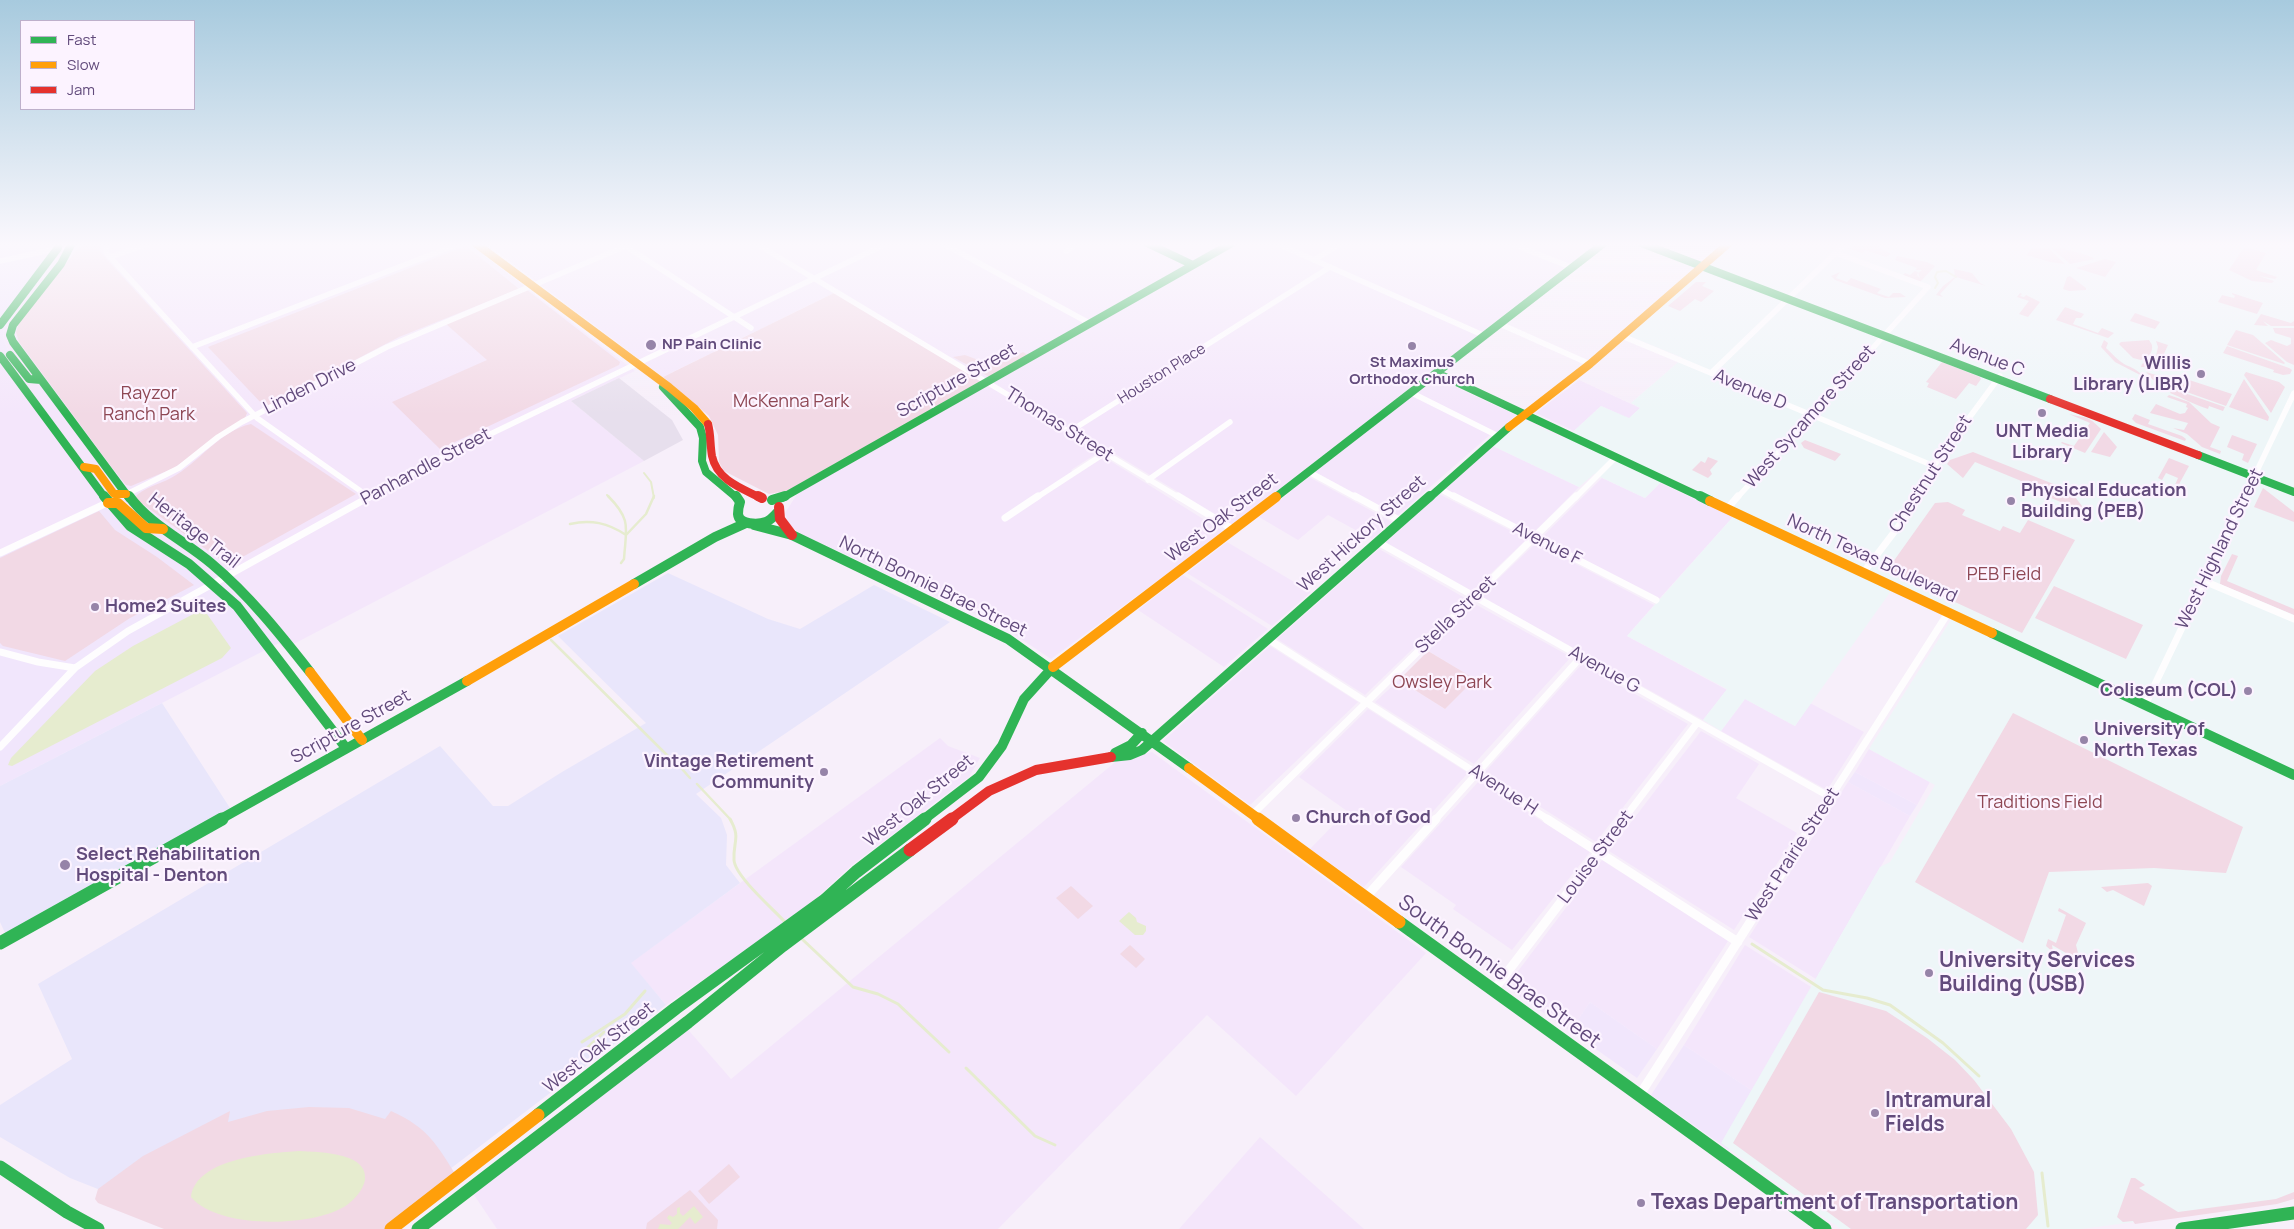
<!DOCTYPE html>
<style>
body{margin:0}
#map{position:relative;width:2294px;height:1229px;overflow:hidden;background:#f7effa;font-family:Manrope,sans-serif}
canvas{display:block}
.legend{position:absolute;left:20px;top:20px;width:175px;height:90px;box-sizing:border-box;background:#fcf3ff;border:1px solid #beb0cb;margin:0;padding:6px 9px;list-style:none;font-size:15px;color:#624b7c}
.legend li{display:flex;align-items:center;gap:10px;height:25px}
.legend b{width:25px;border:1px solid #beb0cb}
</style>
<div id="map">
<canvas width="2294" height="1229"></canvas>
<ul class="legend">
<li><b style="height:6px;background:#30b455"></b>Fast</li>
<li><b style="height:6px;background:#ff9f0a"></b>Slow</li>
<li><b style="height:6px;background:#e5322d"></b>Jam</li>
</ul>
</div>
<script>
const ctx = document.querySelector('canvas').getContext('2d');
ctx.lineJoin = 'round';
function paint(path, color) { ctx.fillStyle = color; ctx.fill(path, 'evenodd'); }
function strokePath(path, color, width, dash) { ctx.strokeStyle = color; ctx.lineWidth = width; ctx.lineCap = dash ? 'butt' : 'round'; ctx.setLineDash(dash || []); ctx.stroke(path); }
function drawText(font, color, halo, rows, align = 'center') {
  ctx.font = font + ' Manrope,sans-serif'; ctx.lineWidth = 4.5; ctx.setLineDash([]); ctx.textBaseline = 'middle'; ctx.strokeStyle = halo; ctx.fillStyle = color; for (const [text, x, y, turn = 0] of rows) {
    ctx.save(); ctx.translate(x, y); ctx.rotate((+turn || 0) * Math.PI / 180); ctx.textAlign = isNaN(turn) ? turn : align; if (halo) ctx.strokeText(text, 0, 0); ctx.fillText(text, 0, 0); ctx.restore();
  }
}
paint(new Path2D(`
 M66,243h402l167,128 -64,30 73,60 -360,188 -66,-70 -49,-36 -169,11v-196l10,-3 -7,-17 1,-10 60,-79z
 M485,243h1112l-364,282 -128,-77 -34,22 6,4 27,-17 120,75 -173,127 -51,-34 -199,-91 -12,-9 -4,-12 16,-25 35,-196 -173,85z
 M1436,378l80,37 -19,17h-3l-78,-38z
 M1579,380l50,23 11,5 -11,11 -28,-13 -27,25 -38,-18z
 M1412,396l79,38 -94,82 -82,-44z
 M1493,446l86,41 -46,46 -88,-44z
 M1309,477l83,45 -20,17 -44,-24 -30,25 -39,-23z
 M1602,478l43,20 15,-15 73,34 -74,82 -119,-60z
 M1439,494l88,45 -56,53 -86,-49z
 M1227,542l84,50 -39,34 -85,-53z
 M1536,543l118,62 -27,31 100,54 -24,30 -223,-124z
 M1379,549l86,49 -100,97 -88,-56z
 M1183,575l85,54 -44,38 -86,-57z
 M1475,604l96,53 -97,107 -99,-62 24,-22 46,29 30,-30 -47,-28z
 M1270,646l88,56 -108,103 -87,-64z
 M1582,664l106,60 -92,118 -111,-70z
 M1745,699l50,27 15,-23 54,29 -37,58 -106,-59z
 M1368,709l100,64 -104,114 -54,-38 37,-38 -48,-34z
 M1701,731l58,33 -23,34 61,35 -63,97 -125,-79z
 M940,738l8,8 32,12 -11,19 -117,88 -40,37 -49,37 -97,66 -36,-42z
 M1869,749l61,33 -13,23 -62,-33z
 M1152,752l274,201 -130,143 -89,-81 -209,214h-501l-27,-40 214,-164 47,54 388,-320z
 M1479,781l111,71 -78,98 -59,-41 3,-4 -55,-38z
 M1848,782l62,34 -94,163 -67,-42z
 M1602,860l126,81 -71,108 -67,-47 -20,29 -64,-44z
 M1745,945l74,47 -59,104 -76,-51z
 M1260,1137l104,92h-185z`), '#f4e6fb');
paint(new Path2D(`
 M0,243h66l-2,6 -60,79 -1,10 7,17 -10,3z
 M117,500l52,43 49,36 61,64 -279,143v-233z
 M1855,772l62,33 -7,11 -62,-34z
 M1590,1002l67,47 -20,29 -67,-47z
 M1684,1045l76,51 -31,54 -78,-55z`), '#f1e6fc');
paint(new Path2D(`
 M619,378l53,42 11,20 -39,21 -73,-60z`), '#e7dfed');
paint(new Path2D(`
 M1734,243h560v955l-11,5 -202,26h-240l-120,-86 159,-276 10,-5 45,-77 -66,-36 87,-137 -60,-28 -101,142 -50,-27 -24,32 -18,-11 24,-31 -100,-53 112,-126 -72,-34 -22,22 -51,-24 -15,13 -86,-41 31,-26 41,19 36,-33 28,12 11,-10 -9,-5 52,-45 -54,-22z`), '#eef6f8');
paint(new Path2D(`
 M668,573l100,46 32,10 74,-44 76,37 -254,172 25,24 6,17 -1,30 14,18 -109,80 35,42 -295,224 -202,-12 -99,-39 -70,-41v-32l72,-46 -34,-75 402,-238 53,60h15l54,-34 84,-49 -88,-87z
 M162,703l68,105 -224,127 -6,-13v-136z`), '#e9e6fb');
paint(new Path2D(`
 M102,243l-3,8 148,162 -2,5 -71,50 -43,18 -5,-1 -13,-16 -94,-127 -3,-10 3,-9 60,-76 9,-3z
 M1856,243h16l19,11 -5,3 -21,-7 -3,3 -12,-4z
 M466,246l53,43 -120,48 -134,70 -57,-60z
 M2059,247l33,10 2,2 -24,5 -18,-16z
 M2244,247l22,6 -10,17 21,7 -2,2 -16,-3 15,5 -2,2 -20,-2 -23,-11z
 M2031,248h17l17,16 -15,-2 -23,-7z
 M1897,256l30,6 8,4 -15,16 -17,-7 2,-2 5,2 5,-4 3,1 -1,3 3,3 -2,-5 4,-3h-7l2,-2 -22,-8z
 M2105,259l11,3 -11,15 -29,-9z
 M1954,269l18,4 8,10 6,3 -30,-9 -16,17 3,3 -7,-2 7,-9 12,-9z
 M1840,272l-4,6 11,4 4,-4 30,11 -4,4 12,4 4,-4h7l6,4 -21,1 -50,-18 -4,-4z
 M2070,276l16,12v2l-17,1 -6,-2 4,-12z
 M1696,282h10l-4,4 12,5 -13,11 -6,-3 -15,12 -12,-5z
 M527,290l93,72 -1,3 -179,84 -48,-47 95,-42 -41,-36z
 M836,292l152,90 -187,106 -32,6 -45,-23 -5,-9 -1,-27 -9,-19 -46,-39z
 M2020,293l2,1 -2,2 4,1 2,-2 14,7 -12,15 -9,-3 10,-13 -12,-4z
 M2232,293l31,10 -6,11 -39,-12 4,-7 12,3 1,-2 -3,-2z
 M2065,307l19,7 -3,4h-5l-3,6 25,9 4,-5 12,5 -6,5 -52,-18z
 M2135,313l25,9 -5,7 -25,-8z
 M2261,314l30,9 3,-2v5h-23l-8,-5 5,5 -14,-1z
 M2273,328h21v37l-7,-3 -22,-19 6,-3 16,6 4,-2v-6l-16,-5z
 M2236,330l17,5 32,28 -1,1 -57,-19z
 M2104,340l4,3 -2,5c6,5 10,11 18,16 8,4 13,5 20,13l-29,-15 -14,-15z
 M2149,340l3,5c1,9 -4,12 -11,15l-8,-2 -14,-14 2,-2z
 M2156,341l12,4 -5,11 7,3 -3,4 -7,-2 -4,6h-15l1,-3 14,-8 2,-9z
 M2227,346l62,22 3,2 -2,4 -7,1 -10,-3 1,-2 -51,-17z
 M1023,352l6,4 -36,23 -40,-22 12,-2 21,8v3l11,-1v-2l10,-2z
 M1942,362l38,15 1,2 -5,7 -7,-3 -13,16 -29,-12 2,-4 -3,-1z
 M2146,372l20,6 2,-2 10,4 2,-3 52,17 -6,12 -73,-26z
 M2246,372l33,10 6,5 -14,26 -27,-38z
 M2244,379l25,38 -1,4 -39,-14z
 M2173,389l52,18 -2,4 -14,-5 -1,3c-13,-4 -25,-11 -38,-16z
 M2169,395l20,7 22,21 9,4 -10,20 11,4 -1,3 -18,-7 -15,-13 -14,-6 11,2 4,-7 -38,-10 6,-9 24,10 5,-1 3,-5 -2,-1 1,-3 -20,-7z
 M2069,414c18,5 17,0 32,15l-16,24 -24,-10 1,-1 12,4 16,-23z
 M2135,414l15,6 -2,4 34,12 4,3 -1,2 -49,-18 -4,-4z
 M251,424l105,70 -128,71 -94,-67c10,-11 24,-13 37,-20 28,-15 48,-47 80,-54z
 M2104,432l13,15 -7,10 -19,-5z
 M2232,435l25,9 -9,19 -6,-3 2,-6 -17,-7z
 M1805,440l36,14 -6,7 -31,-13 -3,-5z
 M1973,452l88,35 14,10 7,9 1,5 -32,-13 2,-4 -78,-32 -12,16 -16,-14 3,-4z
 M1708,457l10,4 -8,9 2,4 -4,4 -16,-8 9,-9 4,2z
 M2169,458l20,8 -11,20 -3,-1 3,-7 -12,-5 -4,7 -4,-2z
 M2263,488l31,24v10l-40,-15z
 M1948,502l17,8 -3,5 38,16 3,-5 17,7 8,-13 47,20 -53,93 -132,-61 -2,-3 47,-66z
 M99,511l16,19 42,27 37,28 -64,33 -65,43 -62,-15 -3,-3v-85z
 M2232,554l6,2 -11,25 67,28v6l-74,-31 1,-8z
 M2054,586l89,39 -17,34 -91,-41z
 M1428,651l47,28 -30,30 -46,-29z
 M2013,713l230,114 -17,46 -72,-5 -105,4 -26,71 -108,-61z
 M2148,883l4,3 -8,20 -31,-16 -6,2 -6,-5z
 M1071,886l22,20 -15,13 -22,-21z
 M2059,908l27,15 -10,22 4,16 -28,-16 1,7 -7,-6 2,-7 8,4 10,-28 -8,-4z
 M1130,945l15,14 -9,9 -16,-14z
 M1819,992l67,19 41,27 28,22 19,20 37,49 23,43 4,43 -12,14h-175l-118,-86z
 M309,1107l40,1 36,11 6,-8c39,18 44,32 67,67l-66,51h-228l-66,-26 -3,-4 3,-10 45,-33 87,-45 -2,11 39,-11z
 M729,1164l11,13 -31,27 -11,-13z
 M2131,1178h4l10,7 -6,3 39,24 98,-13 18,-7v7l-17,5 -142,20 -2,-3 -10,1 -6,-5z
 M690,1190l28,30 -1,9h-71l1,-6z`), '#f2d9e5');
paint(new Path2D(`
 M199,611l8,3 24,34 -9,10 -210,108 -4,-1 3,-7 84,-87 38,-25z
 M1129,912l7,6 1,4 9,4v5l-3,4h-8l-16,-14z
 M299,1151c18,1 70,1 66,29 -2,10 -10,19 -18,25 -34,23 -130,24 -156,-8 5,-39 78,-44 108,-46z
 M694,1206l9,11 -8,7 -5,-7 -12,12h-20l2,-5 10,1 2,-2 -5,-5 2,-3 4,2 4,-3v-6l3,-1v6l3,3z`), '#e6eccf');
strokePath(new Path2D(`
 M1935,288l3,-5 -3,-6 2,-5 9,-1 10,6
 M644,473l7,9 3,16
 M607,495l3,3`), '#e6eccf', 2);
strokePath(new Path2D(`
 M608,496c24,24 18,32 16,63l-3,4
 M570,524c21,-5 38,-1 56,11l20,-21 8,-18
 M551,640l127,126
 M682,769l8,9
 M697,784l34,36`), '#e6eccf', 2.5);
strokePath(new Path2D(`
 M730,819c11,19 3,22 4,41 1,16 38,48 50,61
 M802,939l51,48 25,7 20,10 51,48
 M1752,944l71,46 44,8 23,7 53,38 36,33
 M582,1042l43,-28 20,-23
 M585,1050l19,-18
 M966,1068l69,68 20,9
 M2042,1173l6,53`), '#e6eccf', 3);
strokePath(new Path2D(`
 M107,243l-1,9 4,5 147,161 112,79
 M755,243l425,255
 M942,243l149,81
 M1276,243l209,93
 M1510,243l63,25
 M624,245l127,83
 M1066,251l14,-8
 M110,257l41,-14
 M1314,260l28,-17
 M0,261l83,-18
 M1500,324l90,40
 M1622,336l312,130
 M192,347l269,-104
 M1711,373l135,-130
 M1412,393l86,43
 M1069,432l261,-165
 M1309,472l48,26
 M1148,480l82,-58
 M1438,488l19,10
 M123,496l56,-28 39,-31 24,-15 145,-75 246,-104
 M369,498l59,-34 460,-221
 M1036,498l69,-45
 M1575,498l41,-41
 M1737,498l191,-211 -92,-34
 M1917,498l4,-15 79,-107
 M2244,498l50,-105`), '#fefdfe', 5.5);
strokePath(new Path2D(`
 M1178,496l56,34
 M1355,496l46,25
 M1454,496l202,104
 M1727,509l11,-13
 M1005,518l33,-22
 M1378,542l452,255
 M0,553l111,-52
 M1863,573l51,-67 3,-10
 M2204,581l90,38
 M1268,639l281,181
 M0,652l38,10 37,6
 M2145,705l100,-209
 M0,747l75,-79 53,-37 243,-135
 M1252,815l324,-319
 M1435,820l146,-163
 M1623,820l74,-97
 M1816,820l132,-207`), '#fefdfe', 7);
strokePath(new Path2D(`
 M1547,819l191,123
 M1366,897l70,-78
 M1493,991l131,-172
 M1639,1096l177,-277`), '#fefdfe', 9);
strokePath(new Path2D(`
 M72,243l-11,21 -48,61 -3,10 3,7 116,156
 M1147,243l46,22
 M1641,243l409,156
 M0,325l58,-77 1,-5
 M10,355l19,24 12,1
 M0,356l105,142
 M1437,373l266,125
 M663,387l37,40 3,11 -1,23 4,11 31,26
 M2198,455l96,37
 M1276,497l328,-254
 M782,498l450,-255
 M1429,498l80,-71`), '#30b455', 8);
strokePath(new Path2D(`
 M104,496l26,30 59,38 48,42 109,142
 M129,496c21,29 56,45 83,68 37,31 68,70 98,108
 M736,496l4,6c-1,3 -2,9 -2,12 1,11 20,11 28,8 5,-2 8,-6 12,-10
 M1700,496l10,5
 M772,500l13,-4
 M754,525l38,10 216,104 181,129
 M634,584l81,-47 31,-14
 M1992,633l302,142
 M1115,753l16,-8 11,-12
 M1111,757l19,-2 12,-5 288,-254
 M219,820l248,-139
 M923,820l56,-43 23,-31 22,-47 29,-32`), '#30b455', 10);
strokePath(new Path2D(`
 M1399,922l426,307
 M0,943l222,-124
 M538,1115l138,-107 149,-108 31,-28 69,-53
 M0,1167l67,45 31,17
 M418,1229l270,-207 94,-76 128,-96
 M2182,1229l112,-16`), '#30b455', 13);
strokePath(new Path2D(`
 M475,243l194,144 25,21 14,16
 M1509,427l81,-63 139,-121
 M84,467l12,2 18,25h12`), '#ff9f0a', 8);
strokePath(new Path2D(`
 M1710,501l282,132
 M108,503h10l28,25 17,1
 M1053,667l223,-170
 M310,672l52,68
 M467,681l167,-97
 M1189,768l71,52`), '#ff9f0a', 10);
strokePath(new Path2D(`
 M1258,819l141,103
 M391,1229l147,-114`), '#ff9f0a', 13);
strokePath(new Path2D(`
 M2050,399l148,56
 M708,424c3,10 2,21 4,32 5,24 29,32 49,42`), '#e5322d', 8);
strokePath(new Path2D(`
 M758,496l4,2
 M779,507l1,12 12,16
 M950,820l39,-29 47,-21 75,-13`), '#e5322d', 10);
strokePath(new Path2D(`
 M910,850l42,-31`), '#e5322d', 13);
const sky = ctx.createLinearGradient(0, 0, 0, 415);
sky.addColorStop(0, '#a7cade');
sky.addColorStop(0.59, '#fbf8fd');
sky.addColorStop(1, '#fbf8fd00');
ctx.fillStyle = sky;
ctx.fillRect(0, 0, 2294, 415);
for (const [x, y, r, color] of [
 [651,345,6,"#9684a8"],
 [1412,346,5,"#9684a8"],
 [2201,374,5,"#9684a8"],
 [2042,413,5,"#9684a8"],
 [2011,501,5,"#9684a8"],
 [95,607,5,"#9684a8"],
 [2248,691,5,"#9684a8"],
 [2084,740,5,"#9684a8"],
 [824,772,5,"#9684a8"],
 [1296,818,5,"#9684a8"],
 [65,865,6,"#9684a8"],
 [1929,973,5,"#9684a8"],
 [1875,1113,5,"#9684a8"],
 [1641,1203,5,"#9684a8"]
]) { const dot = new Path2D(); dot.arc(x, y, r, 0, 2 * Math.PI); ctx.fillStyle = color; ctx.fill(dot); strokePath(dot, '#fcf3ff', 2); }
drawText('bold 15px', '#624b7c', '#fcf3ff', [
 ["NP Pain Clinic",662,345],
 ["St Maximus",1412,363,"center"],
 ["Orthodox Church",1412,380,"center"]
], 'left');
drawText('15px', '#624b7c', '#fcf3ff', [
 ["Houston Place",1162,374,-32]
]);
drawText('18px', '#624b7c', '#fcf3ff', [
 ["Avenue C",1987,358,21],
 ["Scripture Street",957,381,-29],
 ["Linden Drive",310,387,-27],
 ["Avenue D",1750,390,23],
 ["West Sycamore Street",1810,417,-48],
 ["Thomas Street",1059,425,32],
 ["Panhandle Street",426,467,-28],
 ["Chestnut Street",1931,474,-57],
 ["West Oak Street",1222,518,-37],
 ["Heritage Trail",194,531,38],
 ["West Hickory Street",1362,534,-42],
 ["Avenue F",1547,544,27],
 ["West Highland Street",2220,549,-64],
 ["North Texas Boulevard",1872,559,25],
 ["North Bonnie Brae Street",933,587,26],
 ["Stella Street",1456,615,-44],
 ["Avenue G",1604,670,29],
 ["Scripture Street",351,727,-29],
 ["Avenue H",1503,790,33],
 ["West Oak Street",919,801,-39],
 ["West Prairie Street",1793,855,-57],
 ["Louise Street",1596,857,-53],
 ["West Oak Street",599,1048,-38]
]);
drawText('bold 18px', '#624b7c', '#fcf3ff', [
 ["Willis",2191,364,"right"],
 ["Library (LIBR)",2191,385,"right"],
 ["UNT Media",2042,432,"center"],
 ["Library",2042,453,"center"],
 ["Physical Education",2021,491],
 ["Building (PEB)",2021,512],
 ["Home2 Suites",105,607],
 ["Coliseum (COL)",2238,691,"right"],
 ["University of",2094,730],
 ["North Texas",2094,751],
 ["Vintage Retirement",814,762,"right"],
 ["Community",814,783,"right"],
 ["Church of God",1306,818],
 ["Select Rehabilitation",76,855],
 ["Hospital - Denton",76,876]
], 'left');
drawText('18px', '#8e4754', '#fcf3ff', [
 ["Rayzor",149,394],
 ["Ranch Park",149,415],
 ["McKenna Park",791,402],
 ["PEB Field",2004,575],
 ["Owsley Park",1442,683],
 ["Traditions Field",2040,803]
]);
drawText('bold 21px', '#624b7c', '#fcf3ff', [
 ["University Services",1939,961],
 ["Building (USB)",1939,985],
 ["Intramural",1885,1101],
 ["Fields",1885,1125],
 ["Texas Department of Transportation",1651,1203]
], 'left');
drawText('21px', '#624b7c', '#fcf3ff', [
 ["South Bonnie Brae Street",1499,972,36]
]);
</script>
